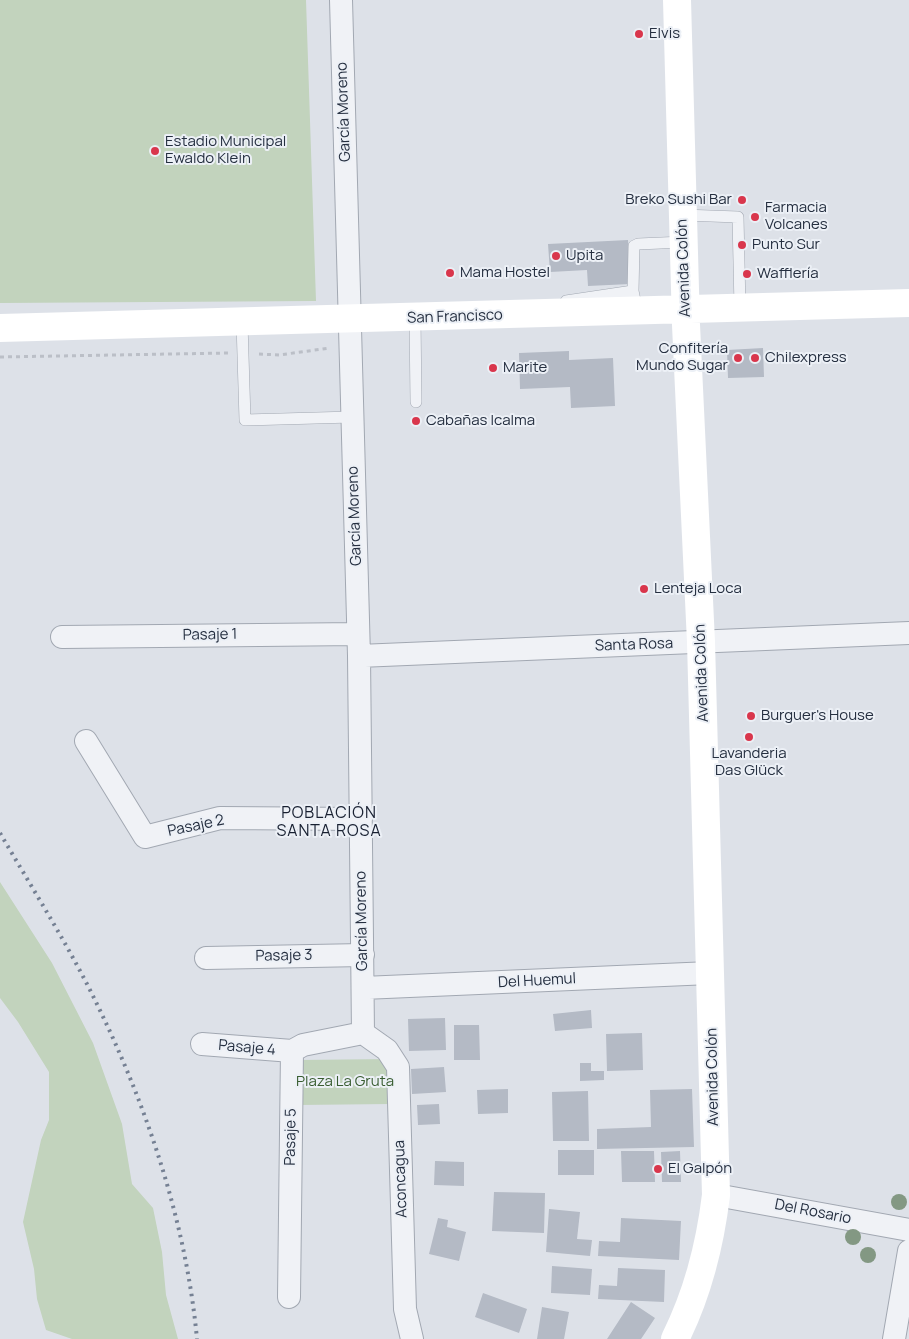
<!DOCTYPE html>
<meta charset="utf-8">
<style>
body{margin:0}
canvas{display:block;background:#dde1e8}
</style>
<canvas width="909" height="1339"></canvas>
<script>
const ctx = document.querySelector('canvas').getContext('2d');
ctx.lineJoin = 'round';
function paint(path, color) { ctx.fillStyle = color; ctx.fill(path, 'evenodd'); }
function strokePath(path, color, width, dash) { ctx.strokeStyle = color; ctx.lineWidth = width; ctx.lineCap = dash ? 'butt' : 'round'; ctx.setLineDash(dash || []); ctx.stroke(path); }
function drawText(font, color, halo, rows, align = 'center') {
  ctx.font = font + ' Manrope,sans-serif'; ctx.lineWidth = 4; ctx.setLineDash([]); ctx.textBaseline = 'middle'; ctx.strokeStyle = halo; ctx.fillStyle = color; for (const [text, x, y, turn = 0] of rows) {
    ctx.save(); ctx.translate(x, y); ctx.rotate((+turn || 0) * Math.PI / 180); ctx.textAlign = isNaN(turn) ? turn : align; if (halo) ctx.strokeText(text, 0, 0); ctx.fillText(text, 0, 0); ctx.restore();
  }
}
paint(new Path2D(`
 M0,0h306l10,301 -316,2z
 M0,882l52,81 41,80 29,81 10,60 21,24 9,44 4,43 12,44h-106l-26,-9 -9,-31 -3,-30 -11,-47 18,-82 8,-20v-48l-31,-50 -18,-24z
 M392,1059v45l-95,1v-45z`), '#c2d3bd');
paint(new Path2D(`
 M628,240l2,44 -42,2 -1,-16 -37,2 -2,-28z
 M763,348l1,29 -36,1 -1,-28z
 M569,351v9l44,-2 2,48 -44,2 -1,-21 -50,2 -1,-36z
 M591,1010l1,18 -37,3 -2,-17z
 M445,1018l1,32 -37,1 -1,-32z
 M454,1025h25l1,35h-26z
 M642,1033l1,37 -36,1 -1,-37z
 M580,1063h11v8h13v9l-24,1z
 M444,1067l2,25 -34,2 -1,-25z
 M508,1089v24l-30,1 -1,-24z
 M692,1089l2,58 -97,2v-20l54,-2 -1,-37z
 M588,1091l1,50h-36l-1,-49z
 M439,1104l1,20 -22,1 -1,-20z
 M558,1150h36v25h-36z
 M621,1151h33l1,31h-33z
 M680,1151l1,31h-19l-1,-30z
 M435,1161l29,1v24l-30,-1z
 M494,1192l51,1 -1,40 -52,-2z
 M549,1209l31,3 -3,27 15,1 -2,16 -44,-4z
 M438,1218l10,2 -1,7 19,5 -7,29 -30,-7z
 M621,1218l60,3 -2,39 -81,-4 1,-15 21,1z
 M552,1266l40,3 -2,26 -39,-2z
 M618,1268l47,2 -1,32 -66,-3 1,-14 18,1z
 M483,1293l44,16 -8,24 -44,-16z
 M631,1302l24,16 -14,21h-34z
 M542,1307l27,5 -5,27h-27z`), '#b4bac5');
const lane = new Path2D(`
 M683,215l55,2 2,91
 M566,301l67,-10
 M637,310l-4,-19 1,-45 4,-2 46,-2
 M415,318l1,84
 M242,323l3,97 107,-3`);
const street = new Path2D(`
 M341,0l18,656 4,377
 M62,637l296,-3
 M359,656l550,-23
 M86,741l59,96 75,-19 141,1
 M206,958l157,-3
 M363,988l347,-15
 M363,1033l24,17 11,17 7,242 7,30
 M202,1044l90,7
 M716,1195l193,35
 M289,1297l3,-246 11,-6 60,-12
 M894,1339l15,-88`);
strokePath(lane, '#a2a8b2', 12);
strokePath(street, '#a2a8b2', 24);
strokePath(new Path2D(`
 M259,354l20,1 51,-7
 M0,357l228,-4`), '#bbbfc7', 3, [4, 4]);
strokePath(lane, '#f0f2f6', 11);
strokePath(street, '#f0f2f6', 22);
strokePath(new Path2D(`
 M0,328l909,-25
 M675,1339c23,-46 35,-94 41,-144l-15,-553 -15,-317 -9,-325`), '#fff', 28);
strokePath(new Path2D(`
 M0,833c32,55 67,110 95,167 52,106 91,222 102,339`), '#758093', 4, [2.5, 5]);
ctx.fillStyle = '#839883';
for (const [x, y] of [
 [899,1202],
 [853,1237],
 [868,1255]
]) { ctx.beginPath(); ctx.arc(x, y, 8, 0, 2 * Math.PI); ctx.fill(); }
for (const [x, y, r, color] of [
 [639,34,5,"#d9364c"],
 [155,151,5,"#d9364c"],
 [742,200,5,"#d9364c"],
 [755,217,5,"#d9364c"],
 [742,245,5,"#d9364c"],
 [556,256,5,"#d9364c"],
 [450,273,5,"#d9364c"],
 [747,274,5,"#d9364c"],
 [738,358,5,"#d9364c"],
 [755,358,5,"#d9364c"],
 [493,368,5,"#d9364c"],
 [416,421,5,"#d9364c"],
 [644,589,5,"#d9364c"],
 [751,716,5,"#d9364c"],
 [749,737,5,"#d9364c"],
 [658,1169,5,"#d9364c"]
]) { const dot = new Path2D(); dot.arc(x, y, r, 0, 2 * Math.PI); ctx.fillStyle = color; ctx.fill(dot); strokePath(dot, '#ecf0f6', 2); }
drawText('15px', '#252f40', '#ecf0f6', [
 ["Elvis",649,34],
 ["Estadio Municipal",165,142],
 ["Ewaldo Klein",165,159],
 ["Breko Sushi Bar",732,200,"right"],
 ["Farmacia",765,208],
 ["Volcanes",765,225],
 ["Punto Sur",752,245],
 ["Upita",566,256],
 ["Mama Hostel",460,273],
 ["Wafflería",757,274],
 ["Confitería",728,349,"right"],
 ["Mundo Sugar",728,366,"right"],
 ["Chilexpress",765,358],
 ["Marite",503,368],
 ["Cabañas Icalma",426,421],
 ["Lenteja Loca",654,589],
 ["Burguer's House",761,716],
 ["Lavanderia",749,754,"center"],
 ["Das Glück",749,771,"center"],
 ["El Galpón",668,1169]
], 'left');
drawText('15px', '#252f40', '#ecf0f6', [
 ["García Moreno",344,112,-92],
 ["Avenida Colón",684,268,-92],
 ["San Francisco",455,317,-2],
 ["García Moreno",355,516,-92],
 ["Pasaje 1",210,635,-1],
 ["Santa Rosa",634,645,-2],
 ["Avenida Colón",702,673,-92],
 ["Pasaje 2",196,826,-12],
 ["García Moreno",362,921,-91],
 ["Pasaje 3",284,956,-1],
 ["Del Huemul",537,981,-3],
 ["Pasaje 4",247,1048,5],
 ["Avenida Colón",713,1077,-91],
 ["Pasaje 5",291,1137,-89],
 ["Aconcagua",401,1179,-92],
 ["Del Rosario",813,1212,11]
]);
drawText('15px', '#395d31', '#ecf0f6', [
 ["Plaza La Gruta",345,1082]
]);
ctx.letterSpacing = '1px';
drawText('16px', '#182031', '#ecf0f6', [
 ["POBLACIÓN",329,814],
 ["SANTA ROSA",329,832]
]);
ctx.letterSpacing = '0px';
</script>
